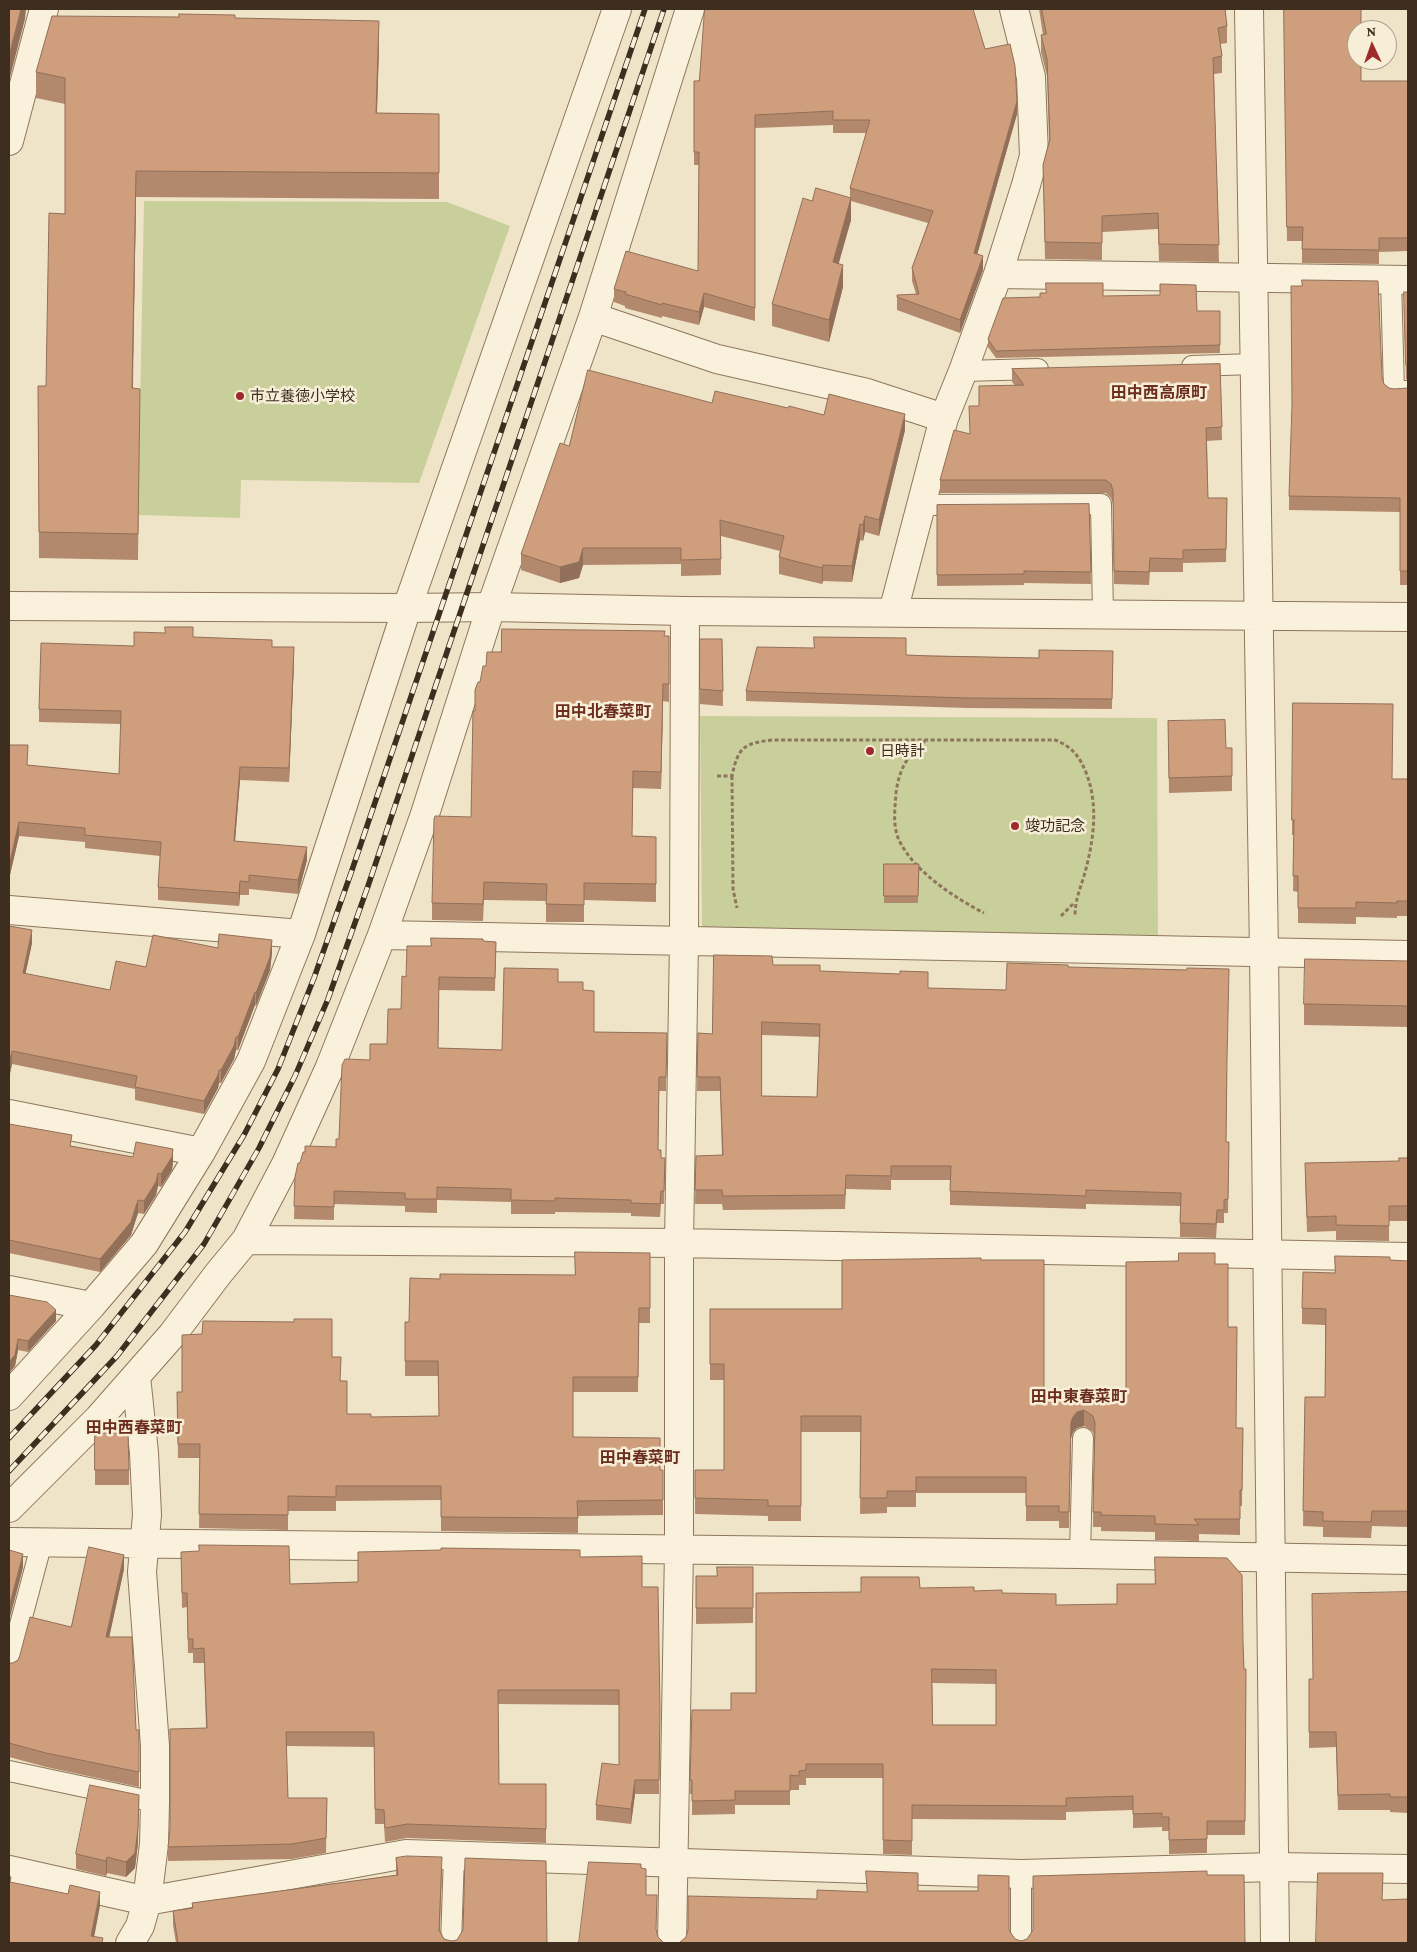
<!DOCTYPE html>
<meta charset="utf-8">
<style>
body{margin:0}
#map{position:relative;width:1417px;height:1952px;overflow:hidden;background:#f0e4c8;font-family:"Crimson Pro",serif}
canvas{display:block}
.frame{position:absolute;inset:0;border:10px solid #3d2e20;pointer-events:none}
.north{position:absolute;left:1347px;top:20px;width:50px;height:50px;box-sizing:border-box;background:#f7eed8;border:1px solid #ada18e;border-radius:50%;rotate:357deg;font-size:14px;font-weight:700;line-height:20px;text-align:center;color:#3d2e20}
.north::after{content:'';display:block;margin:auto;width:18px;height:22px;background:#9e2a2b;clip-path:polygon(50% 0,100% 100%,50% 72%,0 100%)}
</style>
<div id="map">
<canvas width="1417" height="1952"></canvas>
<div class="frame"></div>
<div class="north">N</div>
</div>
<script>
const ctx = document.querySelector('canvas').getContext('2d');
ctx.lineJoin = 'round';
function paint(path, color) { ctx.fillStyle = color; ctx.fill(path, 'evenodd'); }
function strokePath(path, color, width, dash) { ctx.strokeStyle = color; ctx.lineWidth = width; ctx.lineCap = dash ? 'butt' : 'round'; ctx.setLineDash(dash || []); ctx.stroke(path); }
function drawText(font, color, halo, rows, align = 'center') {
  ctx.font = font + ' "Crimson Pro","Noto Sans JP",serif'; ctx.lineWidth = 5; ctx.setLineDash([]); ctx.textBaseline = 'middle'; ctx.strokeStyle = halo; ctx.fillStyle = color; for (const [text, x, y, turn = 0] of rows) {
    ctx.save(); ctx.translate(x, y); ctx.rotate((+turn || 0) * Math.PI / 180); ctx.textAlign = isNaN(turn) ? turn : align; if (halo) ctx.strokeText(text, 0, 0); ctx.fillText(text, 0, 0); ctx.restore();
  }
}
paint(new Path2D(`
 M144,201l303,1 63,24 -91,257 -178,-3 -1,38 -102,-3z
 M700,716l457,2 1,224 -456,-8z`), '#c9cf9b');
const service = new Path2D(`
 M1391,280l3,111h14
 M1192,366l62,-2
 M963,371l75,-2
 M920,505l181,-1 2,111
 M1080,1554l3,-116
 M9,1666l33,-124
 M9,1771l146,31
 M1021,1874v69
 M451,1943l3,-87`);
const minor = new Path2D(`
 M9,141l35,-132
 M998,274l410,6
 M593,317l124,42 150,34 77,25
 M893,612l51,-194 19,-47 35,-97 28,-89 8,-29 -3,-79 -17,-68
 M9,910l292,24
 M382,935l1026,20
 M9,1114l192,38
 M246,1240l433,3 729,14
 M9,1290l82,16
 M9,1396l82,-90 53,-62 57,-92 50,-91 50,-127 106,-326 210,-599
 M9,1508l90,-90 73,-83 46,-61 28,-34 40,-76 44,-97 52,-132 42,-118 67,-210 102,-290 97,-308
 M9,1542l1071,12 328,6
 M9,1870l138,31 259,-47 615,20 253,-7 134,2
 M130,1943l10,-17 7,-25 7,-57 1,-42v-56l-13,-174 5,-57 -3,-62 -8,-77
 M672,1943l7,-394v-306l5,-303 1,-329`);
const tertiary = new Path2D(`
 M1249,9l15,943 11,991
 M9,606l398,2 84,-1 194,4 723,6`);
strokePath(service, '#8d765c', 22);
strokePath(minor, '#8d765c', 30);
strokePath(tertiary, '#8d765c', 30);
strokePath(new Path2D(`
 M925,741c-18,14 -26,29 -29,52 -1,16 -4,34 4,49 15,30 55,56 84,71
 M717,776h15c6,-29 12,-33 41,-36h282c18,7 25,17 32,35 12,33 6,69 -3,101 -5,16 -9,25 -9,41
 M732,776l1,113 4,19
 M1061,916l13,-13`), '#8d765c', 3, [4, 2.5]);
strokePath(service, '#faf1dc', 20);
strokePath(minor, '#faf1dc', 28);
strokePath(tertiary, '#faf1dc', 28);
const rail = new Path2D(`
 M9,1438l87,-93 89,-113 59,-97 34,-66 36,-91 37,-105 294,-864
 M9,1471l108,-115 87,-112 55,-96 36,-72 33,-77 40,-113 296,-877`);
strokePath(rail, '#3d2e20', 5.5);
strokePath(rail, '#f7eed8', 4, [11]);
paint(new Path2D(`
 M1039,9h186l2,17v17l-7,1 2,12v17l-8,1 5,188 -60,-1 -1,-32 -56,3v28l-57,-1 -2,-94 6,-24 -2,-65 -6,-24v-17h2z
 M1284,9l77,72h47v170l-29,1v12l-77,-1v-22h-15z
 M235,18l144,29 -2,66 62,1v85l-303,-2 -3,191 7,1 -2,171 -99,-2 -1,-172h8l19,-172v-110l-29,-6v-26z
 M985,49l32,65 -40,140 6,16 -23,63 -63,-23v-13l19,-3 -4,-13v-13l16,-45 -77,-22v19l-13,43 5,24 -14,55 -57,-16v-22l40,-103 38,-3v-10l16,-55h-33v-8l-78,3v193l-51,-14 -5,18 -37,-9v2l-37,-10v-2l-11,-4v-13l84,-18 1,-106h-5v-84z
 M1408,292v88l-2,-1 -2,-73z
 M1103,296l94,15h23v42l-224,5 -8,-11v-8z
 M1220,364l2,76 -15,1 1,57h19l-1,64 -43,1v9h-33l-1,13 -35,-1 -1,-80 -2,-6 -5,-5h-166v-13l30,-46 9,-28 36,-21 -3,-3v-13z
 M1382,377l2,7 5,4 5,1 14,-1v197h-8v-73l-111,-2v-14z
 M712,403l76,5 117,22 -26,106 -14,-4 -2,9 -3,-1 -8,42 -29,-1 -1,3 -43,-10v-17l1,-6 -59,-15v39l-40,1v-12l-98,1 -4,13 -19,5 -39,-13v-16l48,-108z
 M1089,504l2,80 -67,-1v2l-87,1v-81z
 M665,636h4v66l-6,-1 -2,88 -28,-1 -1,48 24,1v65l-72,-2v22h-38v-21l-62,-1 -1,21 -51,-1v-17l39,-86 4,-106 5,-29 6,-16 15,-14z
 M193,637l79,10 22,14 -5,121 -49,-2 -5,61 72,19 -9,34 -49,-5v6h-9l-1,11 -81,-6v-13l2,-31 -75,-8v-6l-66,-6 -10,43v-134l19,20 91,9 2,-50 -82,-2v-13l95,-63z
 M700,639h22l1,67 -23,-2z
 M1113,651l-1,58 -145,-1 -221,-7v-10l160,-36 133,3z
 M1293,703l99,76 16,2v135h-11v2l-41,-1v7l-58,-1v-31l-5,-1 1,-56h-2z
 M1168,721l58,27h6v43l-63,2z
 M884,864h35l-1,39h-34z
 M9,926l23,17 -7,31 85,16 36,-23 72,-19 54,5 -2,17 -14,36 -1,-1 -17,45h-2l-2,9 -13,24h-2l-1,5 -14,26 -69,-14v-11l-123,-25 -3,14z
 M483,941l13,1 -1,49 -56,-1 -1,58 64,2 56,-68 25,8 11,42 73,1 -1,58h-7l-1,59 3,8h4l-1,46h-3l-1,13 -29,-1v-3l-76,-1v2h-44v-12l-74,-2v13l-32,-1v-6l-71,-2v16l-40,-1 1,-42 5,-14 36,-16 34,-87 17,-16 14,-35 5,-32 25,-31z
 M1408,961v66l-104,-2v-21z
 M773,965l155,23 78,2 62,-23 159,106 -1,69h3l-1,71h-4v10h-7l-1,15 -36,-1v-31l-94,-2v5l-136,-4v-25h-59v10l-45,-1 -1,20 -122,1 -1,-6h-27l1,-48 26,-1 -2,-64h-23l1,-58 14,1zM762,1035l58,2 -3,60 -55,-1z
 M9,1124l63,22 61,11 40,5 -1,8 -11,17 -3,-1 -2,9 -12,19 -6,-1 -7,22 -31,37 -91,-19z
 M1408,1158v63h-19v20l-53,-1v-9l-29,1 -2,-55 94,-16z
 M650,1253v70h-11l-1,69h-65v45l87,33h3v45l-85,1v17l-137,-2v-31l-105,1v10h-48v19l-89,-2 1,-70h-22l-1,-66h5l150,-35 9,24 6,33 24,3 68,-1 -1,-40h-33v-54h4l31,-43 135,-4z
 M981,1260l63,132 82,-1 89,-127 13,63 8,101h7l-1,78h-2v29l-41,-1v7l-44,-1v-8l-54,-1v-4h-8l1,-90 -1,-5 -9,-6 -7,2 -4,4 -2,6 -2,90h-10v-7h-33v-28h-110v14h-29v6l-27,1 1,-82h-60v89h-33v-5l-73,-2v-44h29v-90h-14v-71h132z
 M1408,1261v266l-36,-1 -1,12 -48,-1v-10l-20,-1 2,-129h20v-72l-23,-1v-16l33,-35z
 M9,1295l47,26 -28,31 -10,-2 -3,16 -6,7z
 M95,1433l34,37v15h-34z
 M181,1552l109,32 68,-2 222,-25 62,30 18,123 -1,84h-24l-4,30 -35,-4v-15l23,-40v-60l-121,-1 1,80h47v59l-139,-5 -22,4 -1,-18h-9l-1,-77 -88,-1 2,52h39l-1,55 -34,6 -124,2v-14l38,-119 -2,-65h-11v-10h-5l-1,-46 -5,1z
 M753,1567v56l-57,1v-48h21z
 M124,1569l-15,68 27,93 3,2v55l-93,-20 -37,-10v-94h4l58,-36z
 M920,1588l82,5 54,12 187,37 1,27h2l-1,166h-38v18l-38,1v-23h-7v-4l-29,1v-18l-67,2v8l-154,-1v36l-29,-1v-76h-77v7h-7v5h-9v15h-55v9l-43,1v-21h-2l2,-84h39l25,-17 105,-101zM932,1683l64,1v41h-63z
 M1408,1592v221l-18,-1v-2h-52l-2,-63 -27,1v-69h4z
 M138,1843l-3,25 -9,9 -19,-4 -1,3 -30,-7v-15z
 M396,1858l46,13 -2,59 4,9 7,2 96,2h-371l-3,-18v-14l19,-3v-5l204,-28z`), '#b2896c');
paint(new Path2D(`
 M21,9h5l-1,10 -16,62v-25z
 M379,21v26l-3,92v-26z
 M1017,101v13l-43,152v-13z
 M136,171v26l-4,217v-26z
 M851,198v22l-18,64v-22z
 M983,256v14l-23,63v-13z
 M843,265v22l-14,55v-22z
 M704,293v14l-5,18v-13z
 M905,414v16l-26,106v-16z
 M865,516v16l-2,9v-16z
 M860,524v16l-8,42v-16z
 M583,548v17l-4,13 -19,5v-16z
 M823,565v16l-1,3v-16z
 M294,647v14l-5,121v-14z
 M663,684v17l-2,88v-17z
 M240,767v13l-6,74v-13z
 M19,822v14l-10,43v-13z
 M307,847v13l-9,34v-14z
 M240,881v14l-1,11v-13z
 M32,930v13l-9,43v-13z
 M272,940v13l-2,17 -14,36v-13z
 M255,992v13l-17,45v-13z
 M236,1037v13l-2,9 -13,24v-13z
 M12,1051v13l-3,14v-13z
 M219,1070v13l-1,5 -14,26v-13z
 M173,1149v13l-1,8 -11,17v-13z
 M158,1173v13l-2,9 -12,19v-13z
 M138,1200v13l-7,22 -31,37v-13z
 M56,1310v11l-28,31v-11z
 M18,1339v11l-3,16 -6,7v-11z
 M1084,1410v16l-7,2 -4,4 -2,6 -2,90 2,-106 2,-5 4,-5z
 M23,1554v14l-14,53v-14z
 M124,1555v14l-18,83v-15z
 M635,1780v14l-4,30v-15z
 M139,1795l-1,48 -3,25 -9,9v-15z
 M107,1857v16l-1,3v-15z
 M100,1892v14l-7,37 -2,-7z`), '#916f58');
const building = new Path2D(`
 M9,9h12l-12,47z
 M705,9h268l12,40 25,-5 5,22 2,35 -43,152 9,3 -23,64 -63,-23v-2l22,-1 -7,-26 21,-57 -83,-23 20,-68h-37v-9l-78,4v193l-51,-15 -5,19 -37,-9v2l-37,-11 1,-2 -12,-3 12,-38 72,20 1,-119h-5v-71h5z
 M1042,9h183l2,17 -9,2 4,28 -9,2 6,187 -60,-1 -1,-31 -56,3v27l-57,-1 -2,-77 7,-26 -3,-80 -6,-24 5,-1z
 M1284,9h77v21h-4v30h4v21h47v157h-29v12l-77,-1 1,-22h-16z
 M179,14l56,1v3l144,3 -3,92 63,1v59l-303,-2 -4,217 8,1 -2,145 -99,-2 -1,-146h8l3,-173 16,1v-136l-29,-6 16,-56 127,1z
 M816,188l35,10 -18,64 10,3 -14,55 -57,-16 31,-106 9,3z
 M1302,280l76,1 4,96 2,7 5,4 5,1 14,-1v183h-8v-73l-111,-2 3,-92 -1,-118h11z
 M1046,283h57v13l57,-1v-11l36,1 1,26h23v34l-224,6 -8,-12 15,-41 37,-1v-4h6z
 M1404,292h4v74l-2,-1z
 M1220,364l2,63 -16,1 2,70h19l-1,51 -43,1v9l-33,-1 -1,14 -35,-1 -1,-80 -2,-7 -5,-4h-166l14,-50 16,4 -1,-28h10v-20l45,-1 -12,-16z
 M588,370l124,33 3,-12 73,17 1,-2 35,9 5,-21 76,20 -26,106 -14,-4 -2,9 -3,-1 -8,42 -29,-1 -1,3 -43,-11 5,-21 -64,-16 1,39 -40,1v-12h-98l-4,14 -19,5 -39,-13 39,-111 9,3z
 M1089,504l2,68 -67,-1v3l-87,1v-70z
 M165,627h28v10l79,3v7h22l-5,121 -49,-1 -6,74 73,6 -9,33 -49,-5v7l-9,-1 -1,12 -81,-6 3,-45 -76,-7v-7l-66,-6 -10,44v-121h19l-1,20 92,9 2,-63 -82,-2 2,-66 93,3v-14l31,1z
 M502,629l163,2 -1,5h5v48h-6l-2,88 -28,-1 -1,65 24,1v47l-72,-1v22l-38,-1 1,-20 -63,-2 -1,22 -51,-1 2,-84 1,-3 36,1 2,-106h2v-21l3,-8h2l3,-16h3l1,-14h14z
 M814,637l92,1v17l25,1 108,2v-8l74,1 -1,48 -145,-1 -221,-7 11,-44 57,1z
 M700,639h22l1,52 -23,-2z
 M1293,703l100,1 -1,75h16v122h-11v2l-41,-1v6h-58v-32h-5l1,-56h-2z
 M1225,720l1,28h6v28l-63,2 -1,-57z
 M884,864h35l-1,32h-34z
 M9,926l23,4 -9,43 87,17 6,-29 30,6 7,-32 65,13 1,-14 53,6 -2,17 -14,36 -1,-1 -17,45h-2l-2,9 -13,24h-2l-1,5 -14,26 -69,-14 2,-11 -125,-25 -3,14z
 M431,938l52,1v2l13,1 -1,36 -56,-1 -1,71 64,2 2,-82 54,1v13h25v8l11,1v41l73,1 -1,44h-7l-1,73h3v8h4l-1,33h-3l-1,13 -29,-1v-3l-76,-2v3l-44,-1v-11l-74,-2v12h-32v-6l-71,-2v16l-40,-1 1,-29 3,-14h2l3,-11h2v-6l31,1v-8h3l3,-74 3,-6 25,1v-16h17l1,-35h13l1,-33 4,1 1,-31h24z
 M714,955l58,1 1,9h47v6l80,3v-3l28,1v16l78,2 1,-27 61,2v2l119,3v-2l42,1 -2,90 -1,83h3l-1,57 -4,1v10h-7l-1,14 -36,-1 1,-30 -95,-3v6l-136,-5 1,-25h-60v10l-45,-1 -1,20 -122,1 -1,-6h-27l1,-34 27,-1 -3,-78h-23l1,-44 14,1zM762,1022l58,2 -3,73 -55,-1z
 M1305,959l103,2v45l-104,-2z
 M9,1124l63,11 -2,11 63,11 3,-15 37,7 -1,8 -11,17 -3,-1 -2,9 -12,19 -6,-1 -7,22 -31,37 -91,-19z
 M1399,1158h9v48h-19v20l-53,-1v-9l-29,1 -2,-54 94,-2z
 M575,1252l75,1v55h-11l-1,69h-65v60l87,1v32h3v30l-86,1 1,17 -137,-1v-31h-105v11l-48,-1v19l-89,-1 1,-70h-22l-1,-52h5v-57l20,-1 1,-13 91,1v-3h38v38h9l-1,24h7v33h24v3l68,-1 -1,-55h-33v-39h4l1,-44 30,1v-5l135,1z
 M1179,1253h36v11h13v63h9l-1,101h7l-1,62h-2v29h-46l5,6 -44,-1v-8l-54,-1v-3h-8l2,-89 -2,-7 -9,-6 -7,2 -4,5 -2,5 -2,90h-10v-6h-33v-29h-110v14h-29v7h-27l1,-82h-60v90h-33v-6l-73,-2v-28h29v-106h-14v-55h132v-49l139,-2v2h63v132l82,-1v-129l52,-1z
 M1335,1256l55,1v3l18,1v250h-36l-1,11 -48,-1v-9l-20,-1 2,-114h20l1,-88 -24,-1 1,-36 32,1z
 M9,1295l38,7 9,8 -28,31 -10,-2 -3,16 -6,7z
 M95,1433h33l1,37h-34z
 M199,1545l90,1 1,38 68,-2v-30l83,-2v-2l139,2v7l62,-1v31h16l2,123 -1,70h-24l-4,29 -35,-4 6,-42 17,2v-75h-121l1,94h47v45l-139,-5 -22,4 -1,-18 -9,-1 -1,-77h-88l2,66h39l-1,40 -34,6 -124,3 2,-17v-101l37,-1 -3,-80 -11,1v-10h-5l-1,-46h-5l-1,-41 18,-1z
 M89,1547l35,8 -18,82h26l4,93h3v42l-93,-19 -37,-10v-80h4l5,-3 2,-5 10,-38 41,10z
 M9,1550l14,4 -14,53z
 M1155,1557l72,1 15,17 1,67 1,27h2l-1,152h-38v18l-38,1v-23h-7v-4l-29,1v-18l-67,2v8l-154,-1v36l-29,-1v-76h-77v6l-7,1v5l-9,-1v16h-55v9l-43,1v-21h-2l2,-70h39v-17h25v-100l105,-1v-15h58l1,11 54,-1v4l28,-1v3l54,1v11l61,-1v-20h38zM932,1669l64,1v55h-63z
 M717,1567h36v41h-57v-32h21z
 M1408,1592v205h-18v-3l-52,1 -2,-63h-27v-53h4l-1,-85z
 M90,1785l49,10 -1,33 -3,25 -9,9 -19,-5 -1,4 -30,-7z
 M407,1856l35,1 -3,73 5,9 7,2 6,-1 6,-10 2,-72 81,3 1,82h-369l-5,-32 20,-3 -1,-5 206,-28 -2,-17z
 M589,1862l52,2v4l5,1v26h11l-1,34 2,8 6,6h2h-87z
 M866,1871l52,2v18h60v-16l31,1v54l6,9 6,2 6,-2 6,-9v-54l174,-5v4h37l1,68h-566l7,-6 2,-7v-34l129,3v-9l50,2z
 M1318,1873h65l-1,27 26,-1v44h-92z
 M9,1876l2,1 -1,5 58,12 2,-9 30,7 -9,44 12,2 -1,5h-93z`);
paint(building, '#cf9f7d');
strokePath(building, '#916f58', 1);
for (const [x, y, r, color] of [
 [240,396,5,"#9e2a2b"],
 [870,751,5,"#9e2a2b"],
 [1015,826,5,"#9e2a2b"]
]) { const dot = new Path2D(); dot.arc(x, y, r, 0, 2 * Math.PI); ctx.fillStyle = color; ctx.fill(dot); strokePath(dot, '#f7eed8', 2); }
drawText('15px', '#3d2e20', '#f7eed8', [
 ["市立養徳小学校",250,396],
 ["日時計",880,751],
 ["竣功記念",1025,826]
], 'left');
drawText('bold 16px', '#6b2e1e', '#f7eed8', [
 ["田中西高原町",1159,393],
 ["田中北春菜町",603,712],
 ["田中東春菜町",1079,1397],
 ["田中西春菜町",134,1428],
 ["田中春菜町",640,1458]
]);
</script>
